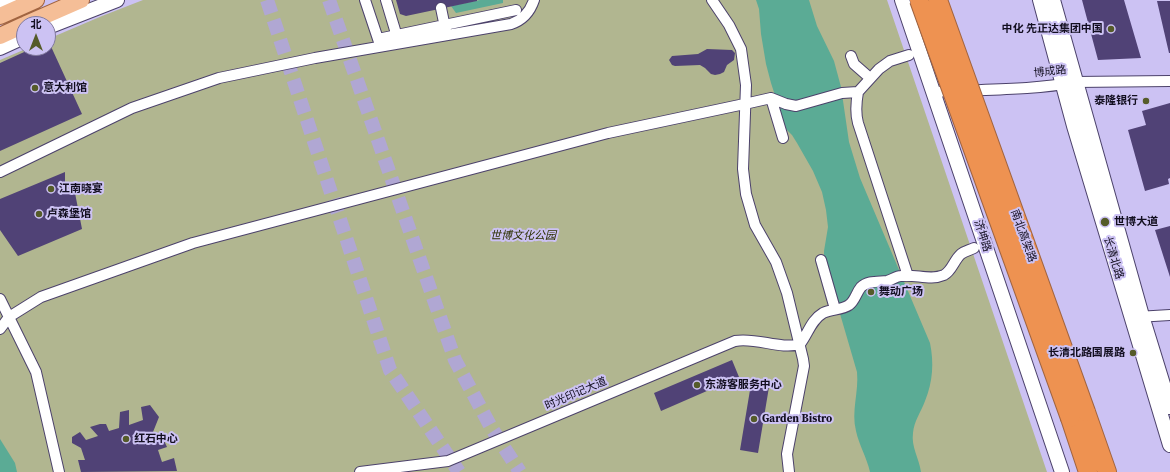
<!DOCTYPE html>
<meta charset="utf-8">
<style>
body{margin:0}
#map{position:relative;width:1170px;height:472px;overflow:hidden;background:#ccc2f3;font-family:"Source Serif 4","Noto Sans SC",serif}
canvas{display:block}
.north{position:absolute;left:16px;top:16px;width:40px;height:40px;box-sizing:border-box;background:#ccc2f3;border:1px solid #827a9e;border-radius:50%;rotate:0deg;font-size:11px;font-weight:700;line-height:16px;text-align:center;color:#120e1f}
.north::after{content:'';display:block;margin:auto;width:14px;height:18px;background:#555b29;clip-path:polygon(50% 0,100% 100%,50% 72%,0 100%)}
</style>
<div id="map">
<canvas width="1170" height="472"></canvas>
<div class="north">北</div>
</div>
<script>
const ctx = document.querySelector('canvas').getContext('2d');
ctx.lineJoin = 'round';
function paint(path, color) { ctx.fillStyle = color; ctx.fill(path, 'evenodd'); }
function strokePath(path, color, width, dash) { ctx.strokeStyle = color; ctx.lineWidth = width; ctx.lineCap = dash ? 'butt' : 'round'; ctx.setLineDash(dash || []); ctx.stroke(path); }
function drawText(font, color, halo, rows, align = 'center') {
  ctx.font = font + ' "Source Serif 4","Noto Sans SC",serif'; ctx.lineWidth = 4; ctx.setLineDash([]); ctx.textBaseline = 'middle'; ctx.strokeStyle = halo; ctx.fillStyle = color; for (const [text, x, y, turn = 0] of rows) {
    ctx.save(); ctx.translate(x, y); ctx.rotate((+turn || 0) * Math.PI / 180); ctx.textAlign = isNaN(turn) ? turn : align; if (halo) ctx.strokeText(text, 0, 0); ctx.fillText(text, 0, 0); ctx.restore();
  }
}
paint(new Path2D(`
 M143,0h744l160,472h-1047v-412l28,-12h20v-9l54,-23z`), '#b1b690');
paint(new Path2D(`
 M480,0h23v3l-47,10 -5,-7z
 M756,0h53l8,26 17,35 7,26 8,55 11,36 70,165c4,19 3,39 -5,58 -4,11 -11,20 -12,32 -2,14 6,25 8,39h-51c-3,-14 -11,-27 -14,-41 -5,-20 3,-39 1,-59l-33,-113v-8l4,-24 -2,-17 -4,-18 -9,-21 -16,-28 -5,-8 -6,-6 -15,-46 -5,-19 -5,-30 -2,-25z
 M0,439l15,24 2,9h-17z`), '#5bab95');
paint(new Path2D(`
 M396,0h81v1l-71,15 -6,-2z
 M1082,0h42l17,58 -43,2z
 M1157,1h13v52h-1z
 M48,40l34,74 -82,37v-88l33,-15h15z
 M707,49l25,1 3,3 -1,7 -7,5 -3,7 -4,2 -5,1 -4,-1 -6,-6 -5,-3 -25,1 -3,-1 -3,-5 3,-4 26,-2z
 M1170,103v75l-2,1 1,5 -24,7 -17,-61 18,-5 -4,-14z
 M65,172v20l10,1 7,36 -64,27 -18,-26v-31z
 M1170,226v51l-15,-47z
 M732,360l7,17 -78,34 -7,-18z
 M751,384l18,3 -11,66 -18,-3z
 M150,405l9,12 -6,15 1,6 6,-6 7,15 -9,3 4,12 12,-4 3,13 -96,1 -3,-12h7l-4,-12 -9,-5v-6l8,-5 6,8 12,-4 -8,-9 10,-3h6l3,7 10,-3 1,-16 9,-2v15l14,-5 -2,-13z`), '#504276');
strokePath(new Path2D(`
 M267,0l123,370 69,102
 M329,0l126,360 37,69 28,43`), '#b0a7d3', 14, [14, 7]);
const street = new Path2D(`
 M365,0l15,45
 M386,0l12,40
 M712,0l17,25 12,24 5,36 -3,84 3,25 9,31 21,37 11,31 16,66 1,7 -17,88 2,18
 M441,8l5,24
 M378,39l138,-29
 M851,56l3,8 16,14
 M858,92c-2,11 -3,20 0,31l50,153
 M933,92c47,-3 96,-1 142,-10l95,-1
 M771,98l12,40
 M0,172l132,-64 87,-30 96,-20 196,-34c12,-4 19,-12 23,-24
 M821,260l14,49
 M0,299l36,73 23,100
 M1137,317l33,-2
 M0,329l9,-12 32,-20 152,-54 415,-110 141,-30 22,-5 15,6 10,2 46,-13 16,-1 21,-23 11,-8 19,-6
 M360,472l88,-11 287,-120c22,-4 45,9 65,3 8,-10 11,-24 23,-31 8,-4 19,-3 26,-8 6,-4 7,-12 12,-18 7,-7 18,-5 26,-6 5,-1 9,-5 14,-5 15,-2 29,5 43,-1 8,-4 10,-15 17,-21 4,-3 9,-4 13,-6`);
const secondary = new Path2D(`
 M902,0l160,472
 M1040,0l34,126 96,319
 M1053,0l89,316 28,91
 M0,4l9,-4
 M48,27l69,-27
 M0,48l24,-11`);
const primary = new Path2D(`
 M0,16l36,-16
 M26,24l55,-24
 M0,36l24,-11`);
const highway = new Path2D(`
 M1086,412l21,60
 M1070,418l18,54`);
strokePath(street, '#4c426b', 12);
strokePath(secondary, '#4c426b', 16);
strokePath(primary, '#a16440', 18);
strokePath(highway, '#a16440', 20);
strokePath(street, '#fff', 10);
strokePath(secondary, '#fff', 14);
strokePath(primary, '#f5be97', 16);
strokePath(highway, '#ee9251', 18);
const highwayBridge = new Path2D(`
 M919,0l151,418
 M938,0l148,412`);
strokePath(highwayBridge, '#a16440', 20, []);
strokePath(highwayBridge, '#ee9251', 18);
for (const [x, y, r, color] of [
 [1111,29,4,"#555b29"],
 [35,88,4,"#555b29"],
 [1146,101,4,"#555b29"],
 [51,189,4,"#555b29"],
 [39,214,4,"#555b29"],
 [1105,222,5,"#555b29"],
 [871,292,4,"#555b29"],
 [1133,353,4,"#555b29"],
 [697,385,4,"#555b29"],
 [754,419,4,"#555b29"],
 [126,439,4,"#555b29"]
]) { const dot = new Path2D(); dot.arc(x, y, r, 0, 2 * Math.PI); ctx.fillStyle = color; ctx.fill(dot); strokePath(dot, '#ccc2f3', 1.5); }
drawText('bold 11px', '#120e1f', '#ccc2f3', [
 ["中化 先正达集团中国",1103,29,"right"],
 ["意大利馆",43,88],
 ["泰隆银行",1138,101,"right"],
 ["江南晓宴",59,189],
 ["卢森堡馆",47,214],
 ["世博大道",1114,222],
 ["舞动广场",879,292],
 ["长清北路国展路",1125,353,"right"],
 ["东游客服务中心",705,385],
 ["Garden Bistro",762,419],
 ["红石中心",134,439]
], 'left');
drawText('11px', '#120e1f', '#ccc2f3', [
 ["博成路",1050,72,-6],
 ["济坤路",982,236,72],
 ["南北高架路",1023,236,70],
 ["长清北路",1113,258,73],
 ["时光印记大道",576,394,-23]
]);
drawText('italic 11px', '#2c3000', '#ccc2f3', [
 ["世博文化公园",523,236]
]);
</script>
